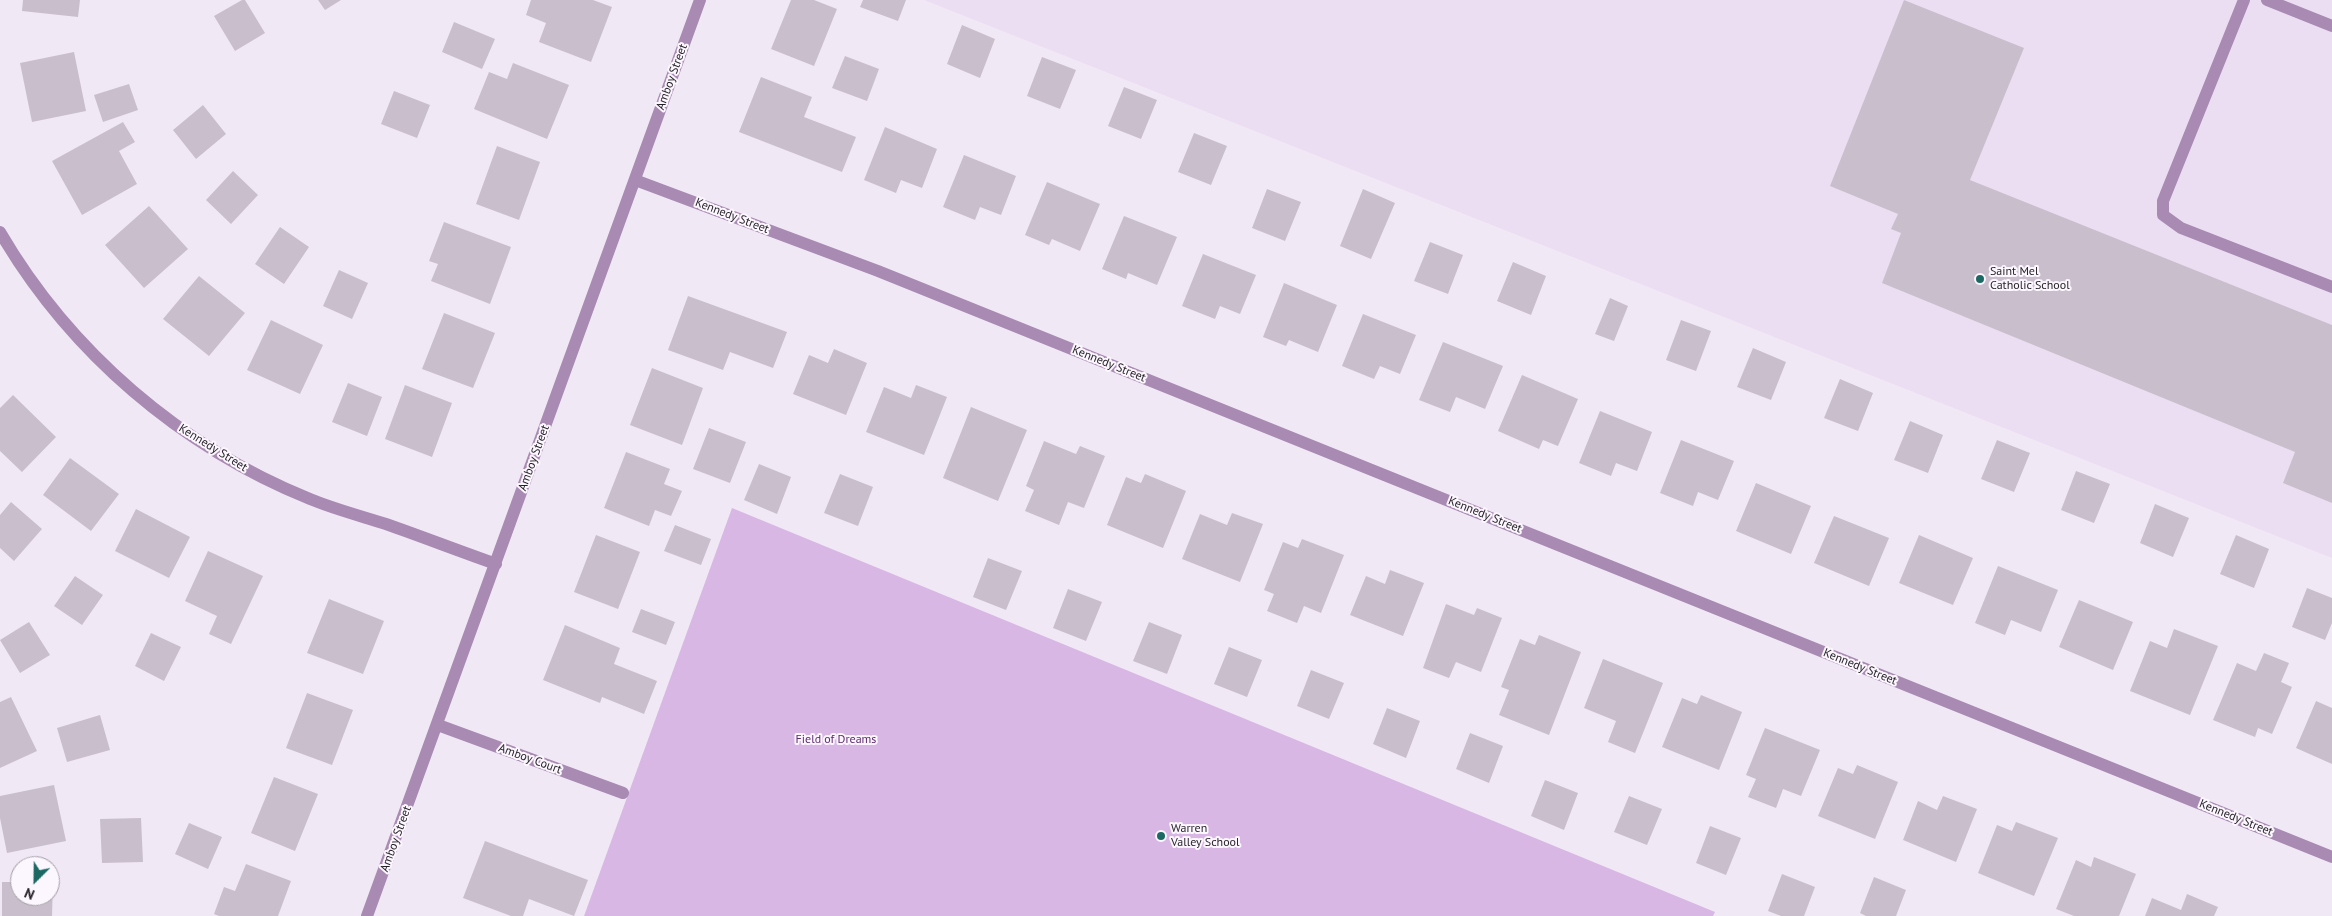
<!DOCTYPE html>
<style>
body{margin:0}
#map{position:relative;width:2332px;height:916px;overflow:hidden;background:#f1e8f5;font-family:"PT Sans",sans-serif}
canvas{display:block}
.north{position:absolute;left:10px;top:856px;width:50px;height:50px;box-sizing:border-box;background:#fcf6ff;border:1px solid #a5a0a7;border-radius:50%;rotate:203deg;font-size:14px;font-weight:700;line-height:20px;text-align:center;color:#221e23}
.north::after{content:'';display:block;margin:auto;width:18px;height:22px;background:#1c6863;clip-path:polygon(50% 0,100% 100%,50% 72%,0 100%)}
</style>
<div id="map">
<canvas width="2332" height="916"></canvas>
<div class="north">N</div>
</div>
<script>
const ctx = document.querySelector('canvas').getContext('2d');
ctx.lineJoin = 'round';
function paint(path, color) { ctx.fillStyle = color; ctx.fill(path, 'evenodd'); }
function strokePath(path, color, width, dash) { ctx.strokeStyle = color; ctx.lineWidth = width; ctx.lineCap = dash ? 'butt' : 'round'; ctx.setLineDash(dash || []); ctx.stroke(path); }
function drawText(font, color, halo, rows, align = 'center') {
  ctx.font = font + ' "PT Sans",sans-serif'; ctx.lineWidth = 4; ctx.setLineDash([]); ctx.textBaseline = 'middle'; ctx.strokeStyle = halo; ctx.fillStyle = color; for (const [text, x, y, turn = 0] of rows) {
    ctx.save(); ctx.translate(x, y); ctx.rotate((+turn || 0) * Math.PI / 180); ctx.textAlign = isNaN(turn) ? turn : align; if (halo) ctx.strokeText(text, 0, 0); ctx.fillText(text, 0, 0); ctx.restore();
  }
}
paint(new Path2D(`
 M924,0h1408v558z`), '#ecdef2');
paint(new Path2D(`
 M732,508l983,404 -2,4h-1129z`), '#d8b7e5');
paint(new Path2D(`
 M23,0h57l-2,17 -56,-6z
 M242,0h3l20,33 -30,18 -21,-35z
 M318,0h23l-16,10z
 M531,0h62l19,7 -21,55 -52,-20 7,-19 -20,-8z
 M791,0h23l23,9 -23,57 -43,-17z
 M863,0h43l-8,21 -38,-14z
 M1904,0l120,48 -54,132 362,145v178l-49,-20 12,-31 -413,-169 19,-50 -10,-4 7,-15 -68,-28z
 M454,22l41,17 -13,30 -40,-17z
 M962,25l33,14 -15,39 -33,-14z
 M74,52l12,59 -54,11 -12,-59z
 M845,56l34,13 -12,32 -35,-13z
 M1042,57l34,13 -16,39 -33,-13z
 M513,63l56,22 -22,54 -73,-30 15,-37 18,7z
 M761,77l51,20 -8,20 52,20 -14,35 -103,-40z
 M129,84l9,26 -35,12 -9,-27z
 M1124,87l33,13 -16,39 -33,-13z
 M394,91l36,14 -13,33 -36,-14z
 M203,105l23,29 -30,25 -23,-29z
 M123,122l12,20 -16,9 18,33 -55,31 -30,-54z
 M885,127l52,22 -15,39 -21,-8 -5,13 -32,-13z
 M1194,133l33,13 -16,39 -33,-13z
 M497,146l43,16 -21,58 -43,-16z
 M964,155l52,21 -15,39 -21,-8 -5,13 -32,-13z
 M233,171l25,24 -27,29 -25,-24z
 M1047,182l53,22 -20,47 -28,-12 -3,6 -24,-10z
 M1267,189l34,13 -16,39 -33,-13z
 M1363,189l32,14 -24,56 -31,-13z
 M149,206l39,43 -44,39 -39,-43z
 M1124,216l53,21 -20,48 -29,-12 -2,6 -24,-10z
 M444,222l67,25 -21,57 -59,-23 7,-17 -9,-3z
 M280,227l29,20 -25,37 -29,-20z
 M1430,242l33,13 -15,39 -34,-13z
 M1203,254l53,21 -16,39 -20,-8 -5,13 -33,-13z
 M1513,262l33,14 -15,39 -34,-14z
 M339,270l29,13 -16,36 -29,-13z
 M199,276l46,37 -36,43 -46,-37z
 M1284,283l53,22 -19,47 -29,-12 -3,6 -23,-9z
 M688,296l99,36 -14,36 -43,-16 -7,18 -55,-20z
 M1610,298l18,8 -14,35 -19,-7z
 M444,313l51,20 -22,55 -51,-19z
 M1363,314l53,21 -16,39 -20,-8 -6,13 -32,-13z
 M271,320l52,25 -23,49 -53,-24z
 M1681,320l30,11 -15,40 -30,-11z
 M1443,342l60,24 -18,43 -29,-12 -6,15 -31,-12z
 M1753,348l33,14 -15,38 -34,-13z
 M834,349l33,14 -21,52 -53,-21 16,-39 19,8z
 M652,368l51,20 -21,57 -52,-20z
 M1522,375l56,24 -20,47 -15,-6 -4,9 -41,-18z
 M1840,379l33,14 -15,38 -34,-13z
 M348,383l34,14 -15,39 -35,-14z
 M405,385l47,18 -20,54 -47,-18z
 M916,385l31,12 -23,58 -58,-23 18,-45 27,11z
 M13,395l43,42 -34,35 -22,-21v-43z
 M971,407l56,23 -29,71 -55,-23z
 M1600,411l52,21 -15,39 -21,-8 -5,13 -32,-13z
 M1910,421l33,14 -15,38 -34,-13z
 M709,428l37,14 -16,41 -37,-14z
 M1681,440l53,21 -16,39 -20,-8 -5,14 -33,-13z
 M1997,440l33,13 -16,39 -33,-13z
 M1044,441l32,13 4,-8 25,10 -21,52 -16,-6 -9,23 -34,-14 9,-21 -8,-4z
 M626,452l44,17 -6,15 18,7 -11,25 -16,-6 -6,16 -45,-18z
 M70,458l49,36 -28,37 -48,-36z
 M759,464l32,13 -14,37 -33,-14z
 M2076,471l34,13 -16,39 -33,-13z
 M840,474l33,13 -15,39 -34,-13z
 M1145,474l41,17 -23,57 -56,-23 19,-48 15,6z
 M1756,483l55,23 -20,48 -55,-23z
 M11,502l31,27 -28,32 -14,-13v-33z
 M2155,504l34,14 -16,39 -33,-14z
 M136,509l54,28 -21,41 -54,-27z
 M1232,513l31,11 -23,58 -58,-23 18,-45 27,11z
 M1834,516l55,22 -20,48 -55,-23z
 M675,525l36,14 -10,26 -37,-14z
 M596,535l44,17 -22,57 -44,-17z
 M1919,535l54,23 -20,47 -54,-22z
 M2236,535l33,14 -15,39 -34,-14z
 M1302,539l42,16 -23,58 -17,-7 -7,17 -30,-12 7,-17 -10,-4 19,-48 15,6z
 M208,551l55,25 -32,68 -22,-10 8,-18 -32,-15z
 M988,558l34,13 -16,39 -33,-13z
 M1998,566l60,24 -17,42 -30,-12 -6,15 -30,-12z
 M1390,570l34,13 -21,53 -53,-21 16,-39 19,8z
 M75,576l28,19 -21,30 -28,-19z
 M2307,588l25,10v25l-7,17 -33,-13z
 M1068,589l34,13 -16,39 -33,-13z
 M329,599l55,22 -21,53 -56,-21z
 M2079,600l54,22 -20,48 -54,-23z
 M1446,604l28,11 3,-7 25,10 -21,54 -25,-10 -7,16 -26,-10z
 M641,609l34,13 -9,23 -34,-13z
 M29,622l21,33 -30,18 -20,-33z
 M1149,622l33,13 -15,39 -34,-13z
 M565,625l55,23 -6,16 43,17 -13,33 -42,-17 -2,6 -57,-23z
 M2174,629l44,17 -28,69 -60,-24 20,-50 17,7z
 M151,633l30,14 -17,34 -29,-15z
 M1539,635l42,17 -32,83 -50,-20 10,-25 -8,-3 19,-48 15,6z
 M1229,647l33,13 -15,37 -33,-13z
 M2264,653l25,10 -8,19 11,5 -20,47 -14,-6 -3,9 -42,-17 24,-57 19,8z
 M1603,659l60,24 -28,70 -27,-11 8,-21 -32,-13z
 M1311,670l33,13 -15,36 -32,-13z
 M307,693l46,17 -21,55 -46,-17z
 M1701,695l41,17 -23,58 -57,-23 20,-49 15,6z
 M11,697l26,54 -37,17v-66z
 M2316,701l16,7v56l-36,-16z
 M1387,708l33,13 -14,37 -33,-14z
 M100,715l10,35 -43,12 -10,-34z
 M1765,728l55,22 -19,46 -18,-7 -7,19 -28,-11 8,-18 -10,-4z
 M1470,733l33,13 -14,37 -33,-14z
 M1857,765l41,17 -23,57 -57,-23 20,-48 15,6z
 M274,777l44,17 -23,57 -44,-18z
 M1545,780l33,13 -14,37 -33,-14z
 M54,785l12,56 -59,12 -7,-35v-22z
 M1629,796l33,13 -15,36 -33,-13z
 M1943,796l34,13 -21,53 -53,-22 15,-39 19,9z
 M141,818l2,44 -41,1 -2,-44z
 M2016,822l42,16 -24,58 -56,-23 19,-48 15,6z
 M189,823l33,14 -14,32 -33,-15z
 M1710,826l31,12 -15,37 -30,-12z
 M485,841l103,39 -14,36 -45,-17 -6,17h-12l-48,-18z
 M2094,857l42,17 -17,42h-45l-18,-7 20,-49 15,7z
 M246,864l45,17 -13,35h-59l-5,-2 10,-27 11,4z
 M1782,874l33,13 -11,29h-23l-13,-5z
 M1874,877l32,13 -10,26h-30l-6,-3z
 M2,882h18v14h30v-13h3l-1,33h-50z
 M2187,894l31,13 -4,9h-69l7,-18 29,12z`), '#c9bfcc');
strokePath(new Path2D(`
 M2244,0l-81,201v14l18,13 151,59
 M2267,0l65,26
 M635,180l243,91 1454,586
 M0,232c70,120 181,215 310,267 24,10 51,17 76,25 37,13 73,27 110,40
 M438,725l185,68
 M367,916l333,-916`), '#a88ab3', 12);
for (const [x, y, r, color] of [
 [1980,279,5,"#1c6863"],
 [1161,836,5,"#1c6863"]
]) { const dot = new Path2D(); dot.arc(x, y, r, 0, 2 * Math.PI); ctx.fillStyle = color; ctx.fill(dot); strokePath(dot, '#fcf6ff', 2); }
drawText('12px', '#221e23', '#fcf6ff', [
 ["Amboy Street",672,77,-70],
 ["Kennedy Street",732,216,21],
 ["Kennedy Street",1109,364,22],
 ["Kennedy Street",213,448,32],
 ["Amboy Street",534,458,-70],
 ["Kennedy Street",1485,515,22],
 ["Kennedy Street",1860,667,22],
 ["Amboy Court",530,759,20],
 ["Kennedy Street",2236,818,22],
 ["Amboy Street",396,839,-70]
]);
drawText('12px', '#221e23', '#fcf6ff', [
 ["Saint Mel",1990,272],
 ["Catholic School",1990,286],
 ["Warren",1171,829],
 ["Valley School",1171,843]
], 'left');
drawText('12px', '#5d2a6f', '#fcf6ff', [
 ["Field of Dreams",836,740]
]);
</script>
